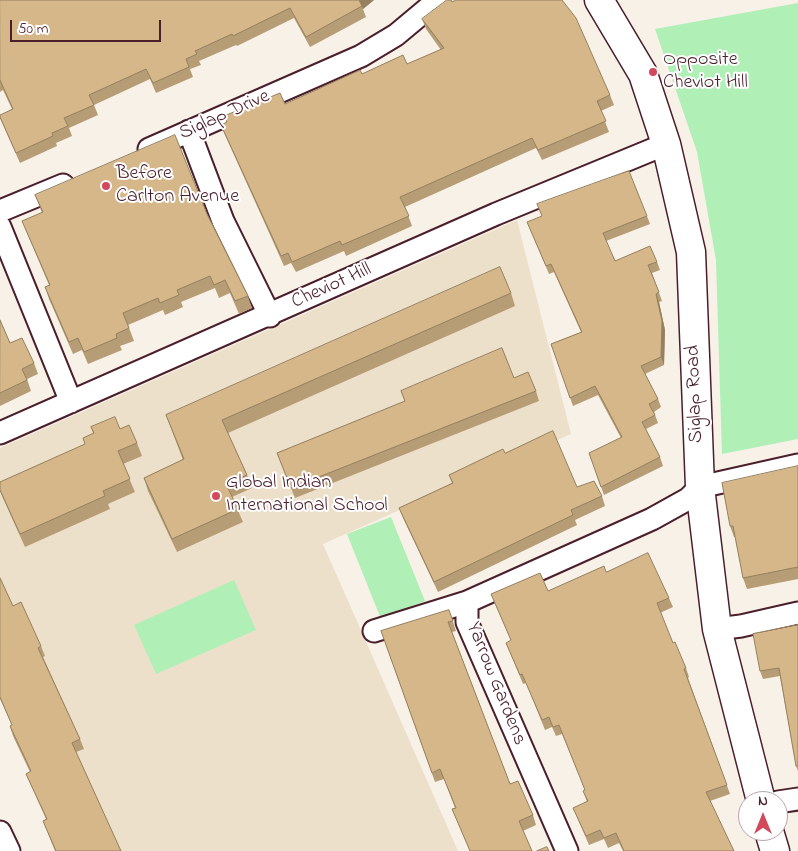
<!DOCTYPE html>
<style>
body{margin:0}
#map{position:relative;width:798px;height:851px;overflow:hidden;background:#f7f1e7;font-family:"Indie Flower",sans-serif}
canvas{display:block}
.north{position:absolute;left:738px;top:791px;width:50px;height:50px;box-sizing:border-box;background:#fff;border:1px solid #b7a5aa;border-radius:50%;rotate:0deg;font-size:14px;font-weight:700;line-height:20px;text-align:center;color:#4a1f2b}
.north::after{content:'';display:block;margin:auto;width:18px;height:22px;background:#d1495b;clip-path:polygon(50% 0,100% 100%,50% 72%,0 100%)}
.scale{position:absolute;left:10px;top:20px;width:151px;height:22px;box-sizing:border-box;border:2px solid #4a1f2b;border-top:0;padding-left:6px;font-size:15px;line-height:18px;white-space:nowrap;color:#4a1f2b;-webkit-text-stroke:4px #fff;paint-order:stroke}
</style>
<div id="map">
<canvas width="798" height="851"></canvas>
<div class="north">N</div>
<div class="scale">50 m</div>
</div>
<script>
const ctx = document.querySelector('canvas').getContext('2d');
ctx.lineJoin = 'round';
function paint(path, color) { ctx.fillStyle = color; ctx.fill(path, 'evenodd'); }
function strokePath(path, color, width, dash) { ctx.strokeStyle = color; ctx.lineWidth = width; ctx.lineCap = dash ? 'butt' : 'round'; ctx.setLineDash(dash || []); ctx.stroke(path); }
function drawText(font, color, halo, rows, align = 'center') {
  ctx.font = font + ' "Indie Flower",sans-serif'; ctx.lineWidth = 4; ctx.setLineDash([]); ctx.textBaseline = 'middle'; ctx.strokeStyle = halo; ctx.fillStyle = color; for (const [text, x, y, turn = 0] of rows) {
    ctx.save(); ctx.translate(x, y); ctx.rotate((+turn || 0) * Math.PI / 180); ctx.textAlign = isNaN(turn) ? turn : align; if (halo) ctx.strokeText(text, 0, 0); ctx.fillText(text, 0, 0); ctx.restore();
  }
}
paint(new Path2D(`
 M517,220l54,214 -248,110 135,307h-340l-118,-270v-133z`), '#ede0cb');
paint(new Path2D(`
 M798,3v436l-76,15 -6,-194 -19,-108 -42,-123z
 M391,517l34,84 -44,18 -34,-85z
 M234,580l22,50 -100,44 -22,-49z`), '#b0efb6');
const minor = new Path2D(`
 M189,131l34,90 47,95
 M149,149l212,-93 35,-21 42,-35
 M0,211l63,-26
 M0,227l71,175
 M0,433l496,-219 170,-70
 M467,602v20l100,229
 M717,629l24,-3 57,-13
 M374,631l93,-29 185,-83 36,-20 12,-12 98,-22
 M778,802l20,-3
 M0,832l9,19`);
const secondary = new Path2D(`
 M599,0l44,74 23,70 25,108 9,235 17,142 44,172
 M769,831l6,20`);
strokePath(minor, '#4a1f2b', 25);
strokePath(secondary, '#4a1f2b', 31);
strokePath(minor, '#fff', 21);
strokePath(secondary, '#fff', 28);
paint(new Path2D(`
 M0,0h374l-11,9 3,8 -56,30 -16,-29 -57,28 -1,-1 -37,16 2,4 -11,4 3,8 -37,16 -6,-14 -56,26 4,10 -29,13 3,8 -16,7 1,3 -37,17 -20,-45 12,-9 -9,-19 -3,2z
 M452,2l158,93 4,10 -13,6 8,21 -67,28 -6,-12 -131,59 7,19 -66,30 -2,-5 -48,21 -5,-9 -7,3 -59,-131 -4,-10 6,-2 -3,-7 61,-12 77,-30 45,-10 34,-14 -15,-21 -4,-10z
 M35,195l172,19 41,82 4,12 -13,6 -9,-21 -11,5 -4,-10 -34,14 2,5 -18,8 -2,-5 -35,15 6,16 -14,5 2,4 -34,14 -6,-14 -9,4 -24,-55 -4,-12 4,-2 -22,-52 -5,-12 20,-8z
 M647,216l3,8 -44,17 9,20 42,1 3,8 -8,3 10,28 -3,1 6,28 -1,35 -19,9 13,25 3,8 -7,5 4,11 -12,6 14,28 3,9 -59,29 -15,-42 32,-15 -23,-43 -25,11 -22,-62 30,-12 -27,-60 -5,2 -22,-52z
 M511,293l4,13 -287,127 19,42 5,13 -20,9 11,25 -66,30 -29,-61 -4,-13 39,-18 -17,-45z
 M0,320l10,23 24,20 4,11 -11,5 4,12 -31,15z
 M514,378l22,13 3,10 -244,97 -18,-45 128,-51 -4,-11z
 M91,427l29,2 17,14 5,13 -19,8 12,28 -27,12 2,5 -85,38 -23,-51 -2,-5v-9l85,-37 8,-12z
 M505,453l72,34 25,9 3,10 -30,14 2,5 -139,67 -35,-74 -4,-10 53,-25 -3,-8z
 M798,466v113l-51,10 -4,-11 -8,-41h-1l-4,-11z
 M606,572l63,26 4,9 -13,6 13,30 13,25 3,9 -1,1 42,116 -20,7 24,50h-111l-4,-8 -11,5 -4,-9 -15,6 -16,-37 14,-6 -4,-11 2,-1 -23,-56 -6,2 -4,-9 -7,3 -19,-47 -3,1 -17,-41 5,-2 -20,-47 57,-3z
 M0,578l13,28 28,40 4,10 -2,1 37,82 4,10 -8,3 45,99h-66l-12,-30 3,-2 -20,-45 4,-2 -17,-36 -3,-10 2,-1 -12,-26z
 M449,610l7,21 -4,1 58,152 23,31 3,10 -13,6 9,20h-62l-18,-42 3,-1 -11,-29 -9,3 -54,-151z
 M798,625v146l-2,-5 -16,-90 -17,3 -3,-8z`), '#b79d76');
paint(new Path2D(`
 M359,0h15l-11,9z
 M656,294l3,8 6,28 -1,35 -3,-8z`), '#958060');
const building = new Path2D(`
 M0,0h359l3,6 -56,31 -16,-29 -57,28 -1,-2 -37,17 2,3 -11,5 3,8 -36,16 -7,-14 -57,26 5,10 -30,13 4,8 -16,7 1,3 -37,17 -16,-36v-2l13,-6 -13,-29z
 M447,0h4l1,2 4,-2h106l14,18 34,77 -13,6 9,20 -68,29 -6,-12 -132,59 9,19 -67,29 -2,-4 -48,21 -4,-9 -7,3 -60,-131 6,-3 -3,-6 56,-23 5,11 75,-34 2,4 41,-19 4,9 37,-16 -22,-29z
 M175,135l32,79 41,82 -13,5 -10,-21 -11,5 -4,-9 -33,14 2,5 -19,8 -2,-5 -35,15 6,15 -13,6 1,4 -33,14 -6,-14 -9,4 -24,-55 5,-2 -28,-64 21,-9 -8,-17z
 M629,171l18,45 -44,17 12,28 35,-15 7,16 -9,3 11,27 -3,2 6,27 -1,36 -20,9 17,33 -9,5 6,11 -13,7 18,35 -59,30 -12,-34 33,-16 -27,-51 -25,12 -19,-54 31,-12 -31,-68 -5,2 -19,-44 15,-6 -5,-12z
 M500,267l11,26 -289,127 25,55 -21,9 12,25 -66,30 -28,-61 40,-19 -18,-44z
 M0,320l10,23 12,-5 12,25 -12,6 5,11 -27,13z
 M502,348l12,30 14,-6 8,19 -245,97 -14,-35 128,-52 -4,-10z
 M115,417l5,12 9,-4 8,18 -19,8 12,28 -27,12 2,5 -85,38 -20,-44v-8l85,-38 -2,-6 11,-5 -3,-6z
 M553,431l24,56 17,-6 8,15 -31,14 2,5 -139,67 -35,-74 54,-25 -4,-8 54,-26 2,4z
 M798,466v101l-55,11 -10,-52h-3l-8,-43z
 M648,553l21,45 -12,5 16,40 2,-1 11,26 -2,1 43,116 -21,7 28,59h-110l-8,-18 -12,5 -4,-8 -14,6 -13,-28 15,-7 -5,-10 2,-1 -26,-65 -6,2 -4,-10 -7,3 -20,-46 -2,1 -14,-32 5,-3 -20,-46 49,-21 8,18 56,-25 2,6z
 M0,578l13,28 8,-4 20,44 -3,2 42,91 -8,4 49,108h-65l-13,-30 4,-2 -21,-45 5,-3 -21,-45 2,-1 -12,-28z
 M449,610l4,11 -5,1 62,162 8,-3 15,34 -14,6 13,30h-62l-18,-42 4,-1 -16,-39 -8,4 -51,-142z
 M798,625v141h-2l-17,-98 -19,3 -7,-37z
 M547,847l2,4h-12z`);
paint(building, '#d5b789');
strokePath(building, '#958060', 1);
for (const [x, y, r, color] of [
 [653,72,5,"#d1495b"],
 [106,186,5,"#d1495b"],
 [216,496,5,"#d1495b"]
]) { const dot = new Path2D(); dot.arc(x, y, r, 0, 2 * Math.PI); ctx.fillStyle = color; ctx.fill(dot); strokePath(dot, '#fff', 2); }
drawText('20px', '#4a1f2b', '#fff', [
 ["Opposite",663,61],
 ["Cheviot Hill",663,84],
 ["Before",116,175],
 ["Carlton Avenue",116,198],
 ["Global Indian",226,484],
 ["International School",226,507]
], 'left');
drawText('20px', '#4a1f2b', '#fff', [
 ["Siglap Drive",225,116,-24],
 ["Cheviot Hill",332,287,-24],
 ["Siglap Road",696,394,-92],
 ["Yarrow Gardens",495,684,68]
]);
</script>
